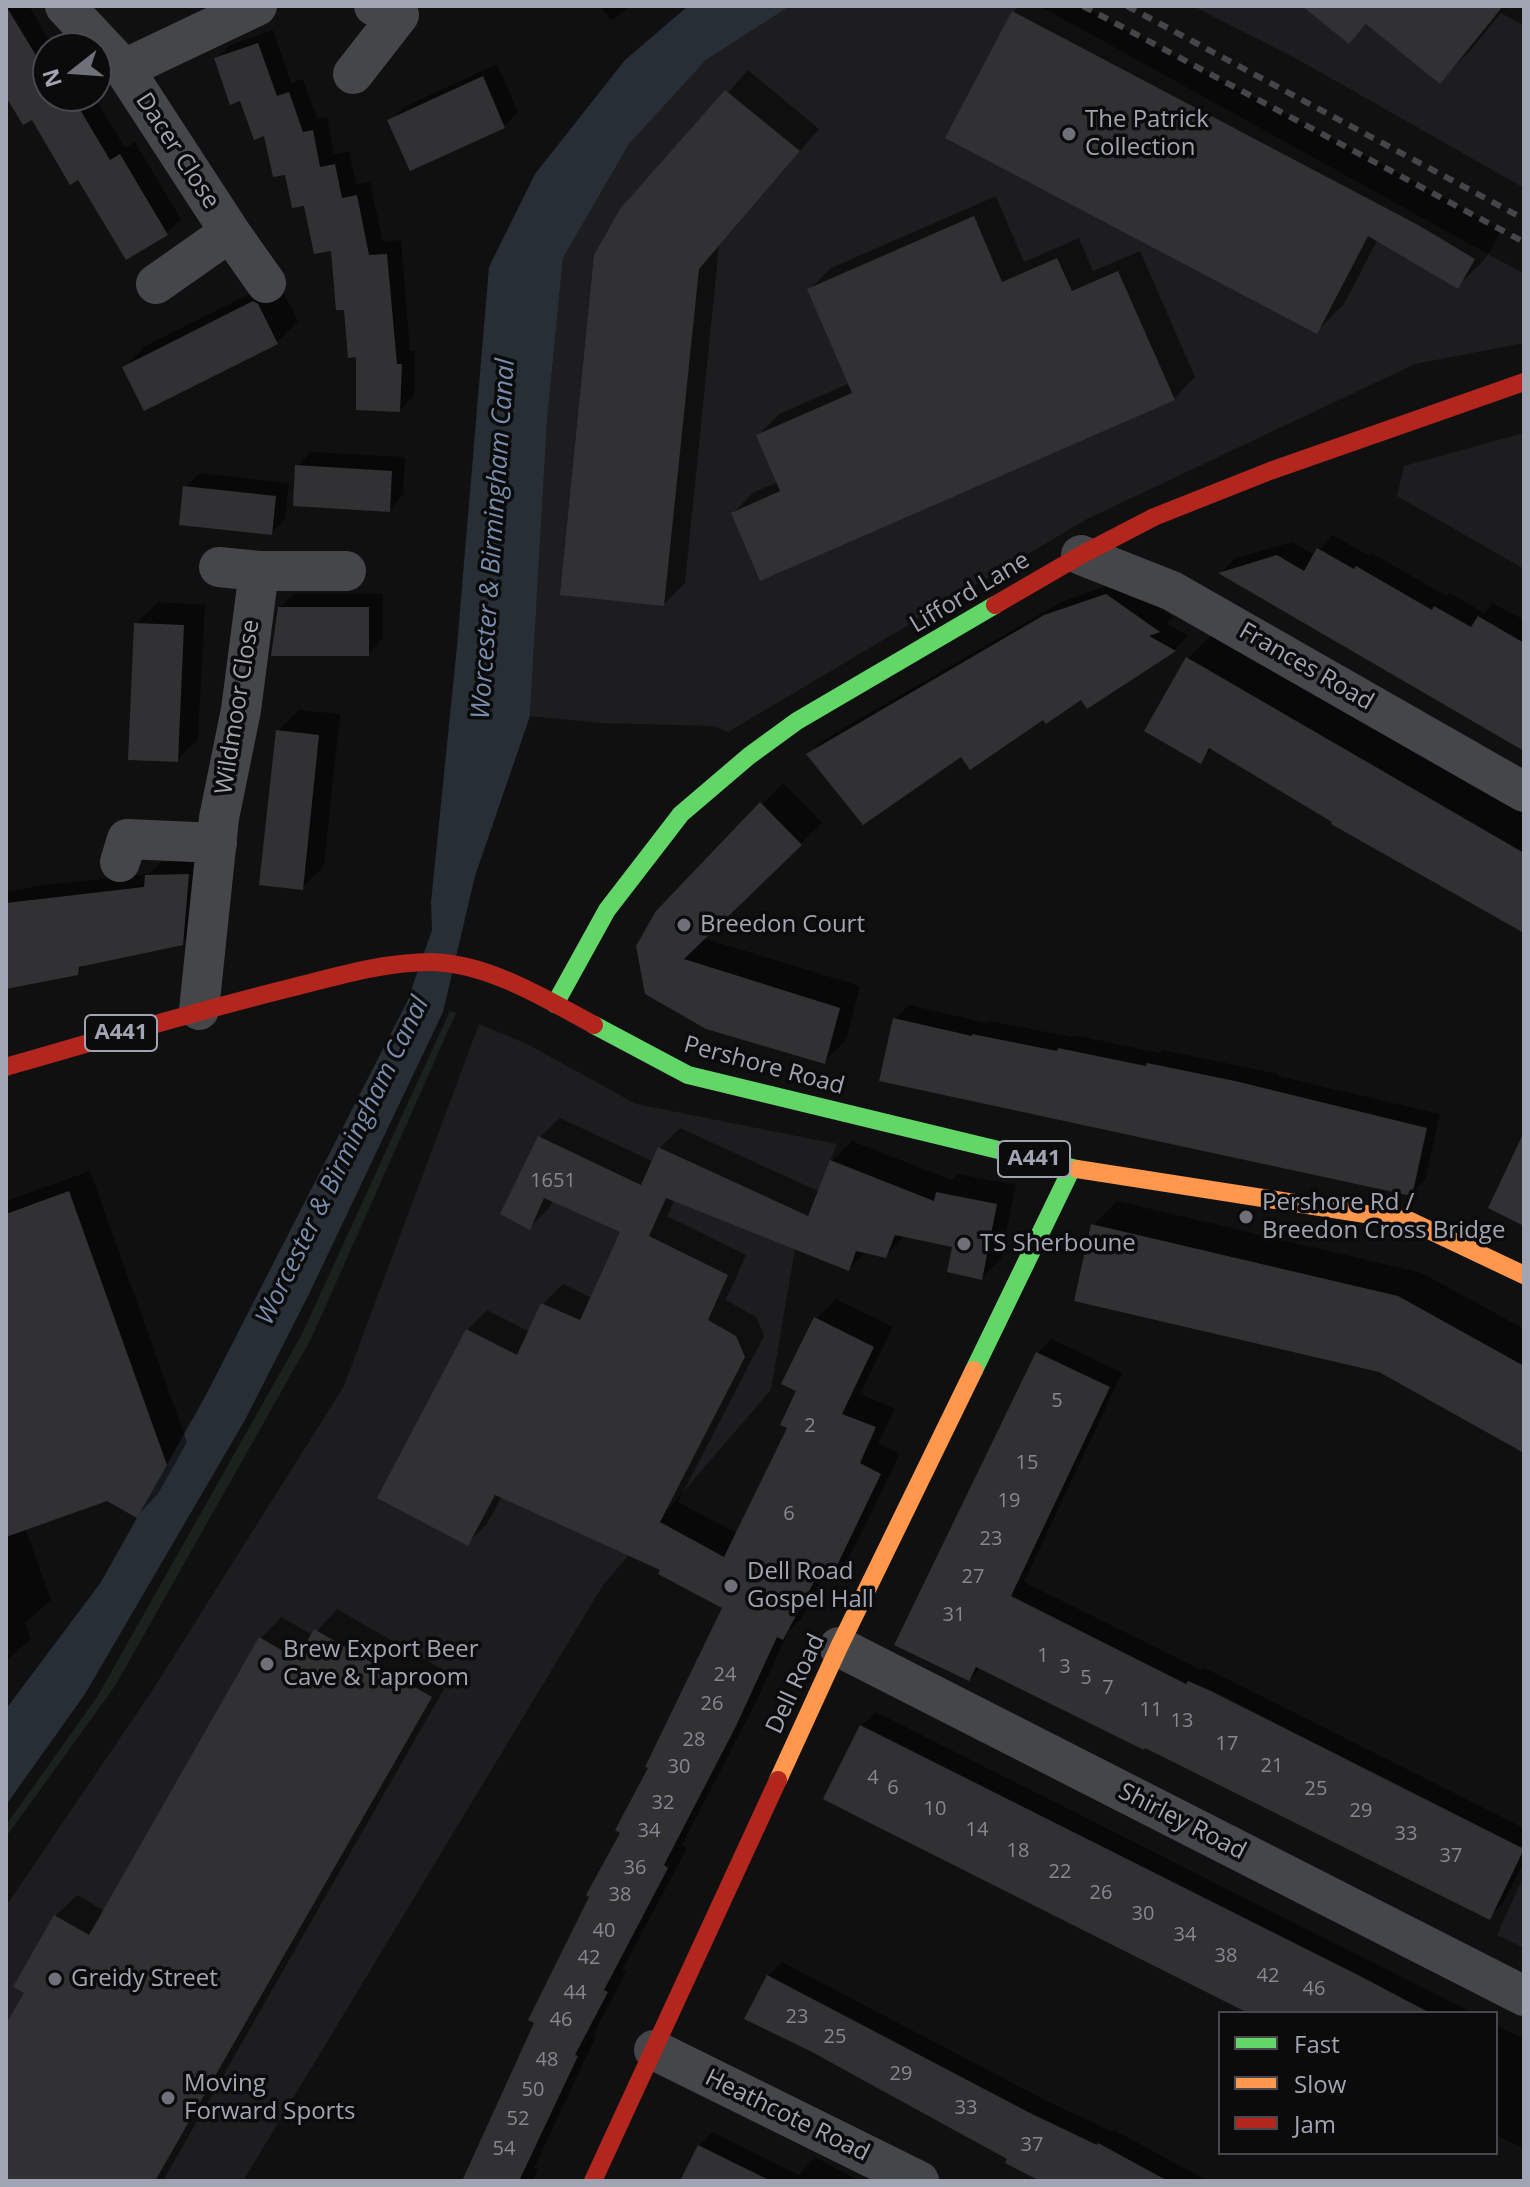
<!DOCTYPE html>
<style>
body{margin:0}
#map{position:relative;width:1530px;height:2187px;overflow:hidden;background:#101011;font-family:"Open Sans",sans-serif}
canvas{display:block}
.frame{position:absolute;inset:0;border:8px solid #a1a4b2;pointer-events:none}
.legend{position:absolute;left:1218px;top:2011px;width:280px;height:144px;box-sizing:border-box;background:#0b0b0c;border:2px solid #47484e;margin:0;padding:10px 14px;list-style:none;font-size:24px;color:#a1a4b2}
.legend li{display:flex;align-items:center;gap:16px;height:40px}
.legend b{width:40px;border:2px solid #47484e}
.north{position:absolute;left:32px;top:32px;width:80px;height:80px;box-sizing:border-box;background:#0b0b0c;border:2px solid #47484e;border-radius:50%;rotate:253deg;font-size:22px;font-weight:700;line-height:32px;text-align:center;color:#a1a4b2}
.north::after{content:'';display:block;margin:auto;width:28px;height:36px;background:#6e707a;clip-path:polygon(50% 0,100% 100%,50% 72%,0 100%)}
</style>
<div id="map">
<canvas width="1530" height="2187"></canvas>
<div class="frame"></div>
<ul class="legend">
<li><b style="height:10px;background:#63d668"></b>Fast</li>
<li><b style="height:10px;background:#ff974d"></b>Slow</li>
<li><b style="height:10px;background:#b3261e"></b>Jam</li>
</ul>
<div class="north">N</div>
</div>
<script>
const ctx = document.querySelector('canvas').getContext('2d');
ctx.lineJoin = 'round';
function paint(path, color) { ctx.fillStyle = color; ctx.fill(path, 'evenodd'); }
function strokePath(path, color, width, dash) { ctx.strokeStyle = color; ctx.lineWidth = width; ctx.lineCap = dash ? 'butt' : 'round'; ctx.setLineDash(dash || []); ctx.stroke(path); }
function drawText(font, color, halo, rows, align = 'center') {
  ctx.font = font + ' "Open Sans",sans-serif'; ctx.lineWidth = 7; ctx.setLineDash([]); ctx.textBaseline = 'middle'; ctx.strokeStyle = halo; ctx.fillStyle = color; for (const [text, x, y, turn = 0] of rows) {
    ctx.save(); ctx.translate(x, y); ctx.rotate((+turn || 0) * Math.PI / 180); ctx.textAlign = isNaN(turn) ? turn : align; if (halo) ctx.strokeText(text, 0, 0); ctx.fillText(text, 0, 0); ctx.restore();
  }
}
paint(new Path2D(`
 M790,6h250l484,268v69l-109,21 -328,155 -359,213 -14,-6 -113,-3 -71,-7 17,-295 16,-163 66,-114 77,-84z
 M1193,6h331v182l-227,-129z
 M1524,433v136l-127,-73 7,-30z
 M479,1024l48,20 109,60 201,40 -42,105 -24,141 -168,195 -360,596h-237v-275l146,-215 192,-305z
 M1524,1875v73l-27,-13z`), '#1d1d1f');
paint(new Path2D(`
 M450,1011l6,2 -145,326 -196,347 -109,151v-12l91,-128 205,-363z`), '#1b211c');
paint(new Path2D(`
 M688,6h102l-84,54 -77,84 -66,114 -16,163 -17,295 -55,160 -32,136 -134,282 -64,126 -160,274 -79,111v-96l95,-127 105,-187 201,-393 25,-72 -1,-28 26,-256 32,-379 46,-93 90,-114z`), '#282e35');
paint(new Path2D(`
 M6,6h23l25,42h-6v48h46l31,52 10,-6 46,77 -15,14 -87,-56 -47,-59 -26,-25z
 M600,6h30l-18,15z
 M1019,6h62l364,192 56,33 -16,28 -27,27 -80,-47 -34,65 -27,27 -304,-319z
 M1305,6h219v20l-23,-13 -33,40 -28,28 -72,-58 -19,19z
 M273,30l18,53 12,-4 14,40 10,-3 7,38 15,-3 7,34 14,-3 13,60 18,-2 9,111h5l-1,44 -14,15 -42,-55 -25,-107 -67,-114 -50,-75 14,-14z
 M497,64l21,48 -14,14 -93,42 -22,-47 15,-14z
 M748,70l71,59 -100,117 -34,337 -21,21 -42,-394z
 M996,196l28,66 55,-24 14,33 47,-20 55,126 -21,22 -441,114 21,-21 24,-10 -20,-46 21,-22 71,-31 -40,-94 21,-21z
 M275,281l4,2 19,38 -21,21 -153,25 21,-21z
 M311,452l94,5 -2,38 -14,15 -92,-44z
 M200,473l89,10 -4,36 -14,14 -86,-46z
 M1333,535l36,21 3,-3 74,43 4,-3 34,20 9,-10 31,17v129l-303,-176 13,-14 58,-17 23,13z
 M1121,581l52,36 -7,6 22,13 -14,14 -86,56 -6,-9 -120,57h-153l14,-14 238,-138z
 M294,594h89l-1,45 -14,15 -89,-46z
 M158,602l47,3 -7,134 -21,21 -41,-136z
 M1216,630l308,179v121l-311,-182 -13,13 -12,-103z
 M299,710l41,4 -16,152 -22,22 -24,-157z
 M783,783l39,40 -119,115 157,48 -14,54 -22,22 -117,-35 -49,-114z
 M202,861l-6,68 -14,14 -95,20 -10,10 -71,14v-95l38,-7 105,-11 12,-12z
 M909,1005l78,18 2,-2 83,16 2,-2 86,18 3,-3 115,24v2l162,38 -15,66 -14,14 -516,-175z
 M560,1118l94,44 6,-14 20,-20 140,64 12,-31 20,-20 99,39 7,-6 58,11 -15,73 -19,20 -28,-33 -48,-10 -21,21 -18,-5 -18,18 -174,-70 -8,17 79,39 -20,45 30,17 8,19 -86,166 60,32 52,-107 26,-108 20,-20 57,28 -33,67 35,14 -17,35 22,11 -52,105 -19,20 -5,-2 -22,41 -13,12 -33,72 -74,143 5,3 -65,122 4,2 -33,63 3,1 -62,132 4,1 -6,12h-68l260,-574 -61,-38 -161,-73 -15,28 -20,20v-214l20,-20 43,22 13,-28 20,-20 29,14 31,-67 -70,-31 -3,7 -20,20 10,-90z
 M90,1171l97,271 -29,52 -21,22 -30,-17 -82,29 26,72 -26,23 6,16 -25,22v-460z
 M1117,1201l305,72 102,56v122l-144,-81 -287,-145z
 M1052,1339l70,34 -98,209 177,88 3,-2 21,10 299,150v34l-21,41 -14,14 -508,-250 -12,12 68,-326z
 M337,1609l115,66 -289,506h-157v-153l21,-36 28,-76 22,-21 28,16 155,-272 21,-22 32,18z
 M876,1712l597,301h-220l-392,-287z
 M782,1962l263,138 68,32 1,-2 94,51h-164l-34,-23 -263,-140 21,-42z
 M1496,2025l28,14v110l-28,-14z
 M713,2132l86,43 16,-18 44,24h-177l17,-35z`), '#0007');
paint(new Path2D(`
 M6,6l42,69v21h13l3,5 8,-5 38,64 10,-6 48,81 -42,25 -48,-80 -8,5 -38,-65 -9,5 -17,-28z
 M1302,6h201l-63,78 -74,-60 -17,20z
 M1012,11l406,214 57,34 -17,30 -90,-53 -51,98 -372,-196z
 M258,43l19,53 12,-4 14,40 10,-2 7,37 15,-3 7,34 15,-3 12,60 18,-1 10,110h5l-2,48 -44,-2v-53l-8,1 -4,-48h-8l-5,-59 -17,3 -10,-48 -12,2 -7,-33 -12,2 -9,-41 -10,4 -14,-39 -10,4 -16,-47z
 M483,76l22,52 -95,43 -23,-51z
 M725,90l75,61 -101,118 -35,337 -104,-11 34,-340 26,-46z
 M974,216l28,66 55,-24 15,33 46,-20 57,129 -415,181 -29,-68 49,-22 -24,-56 96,-42 -45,-104z
 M253,301l5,3 20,40 -134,67 -22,-44z
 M295,465l97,6 -2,41 -97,-6z
 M183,486l93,10 -4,39 -93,-10z
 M1317,548l37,21 2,-3 76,44 2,-4 37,21 7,-11 46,27v108l-306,-178 59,-18 27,16z
 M1106,594l54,38 -11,4 27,15 -89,58 -6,-9 -35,24 -3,-4 -73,50 -9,-13 -98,68 -57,-71 238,-139z
 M278,607h91v49h-98z
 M134,623l50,2 -6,137 -50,-2z
 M1186,657l338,196v80l-193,-109 1,-2 -123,-74 -8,16 -57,-33z
 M276,730l43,5 -16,155 -44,-5z
 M760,802l42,43 -118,114 156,49 -15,56 -119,-35 -61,-35 -9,-48 20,-35z
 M189,874l-6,71 -104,22 -1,8 -72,14v-86l138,-16 1,-12z
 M893,1018l79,18v-2l85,17 1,-3 88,18 1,-3 88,18 192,47 -15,68 -533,-115z
 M1524,1132v94l-36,-18z
 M538,1136l103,49 17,-38 150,69 22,-56 104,41 2,-9 61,12 -15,76 -35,-8 5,-25 -57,-12 -9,23 -30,-7 -7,20 -183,-73 -17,38 79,39 -20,45 28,16 9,21 -85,165 64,35 63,-129 -7,-3 16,-34 -15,-7 33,-67 60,30 -32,67 34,13 -16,36 21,11 -52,108 -12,-6 -34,64 -6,-3 -41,89 -72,139 4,3 -64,122 4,2 -33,63 3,1 -59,125h-57l72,-158 -6,-3 61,-123 -3,-2 34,-62 -5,-3 33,-62 -3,-1 77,-159 -64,-34 2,-4 -165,-75 -27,51 -91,-48 89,-169 51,26 24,-52 39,17 40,-88 -76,-34 -14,32 -30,-16z
 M69,1191l98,274 -30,53 -30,-17 -101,36v-323z
 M1091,1224l307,72 126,70v87l-145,-81 -305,-71z
 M1036,1352l74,35 -99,209 175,88 2,-3 23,10 313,158 -34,71 -345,-172 -1,2 -168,-83 -7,14 -75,-36z
 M314,1629l118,68 -277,484h-149v-157l18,-31 -11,-6 41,-72 35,20 170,-298 38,22z
 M860,1725l500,251 70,37h-182l-384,-193 -41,-21z
 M767,1975l263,138 67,32 1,-2 70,38h-128l-35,-18 2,-4 -197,-108 -66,-32z
 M698,2145l73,36h-91z`), '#313133');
strokePath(new Path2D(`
 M65,6l59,63 106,163 -74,52
 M124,69l133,-63
 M353,74l46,-59 -25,-9
 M230,232l36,51
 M1081,555l91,36 352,201
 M219,567l40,4h87
 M120,862l7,-23 90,4
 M199,1010l20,-192 22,-108 18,-139
 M839,1647l685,349
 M654,2050l265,131`), '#454649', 40);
strokePath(new Path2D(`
 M555,1004l52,-94 74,-96 68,-58 48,-35 198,-116
 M594,1025l94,50 389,94
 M974,1370l98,-202`), '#63d668', 18);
strokePath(new Path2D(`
 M1077,1169l333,52 114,54
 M778,1780l61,-133 135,-277`), '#ff974d', 18);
strokePath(new Path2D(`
 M995,605l86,-50 73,-38 116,-46 254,-89
 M6,1067c96,-28 191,-56 288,-80 44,-11 91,-25 137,-25 57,1 115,37 163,63
 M593,2181l185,-401`), '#b3261e', 18);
strokePath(new Path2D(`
 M1083,6l441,236
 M1127,6l397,213`), '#46464a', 6, [10, 8]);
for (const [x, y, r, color] of [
 [1069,134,8,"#6e707a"],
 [684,925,8,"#6e707a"],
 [1246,1217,8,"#6e707a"],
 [964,1244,8,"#6e707a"],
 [731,1586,8,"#6e707a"],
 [267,1664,8,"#6e707a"],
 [55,1979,8,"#6e707a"],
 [168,2098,8,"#6e707a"]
]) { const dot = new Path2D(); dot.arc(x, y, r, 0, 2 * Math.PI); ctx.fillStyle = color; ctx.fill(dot); strokePath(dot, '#0b0b0c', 3); }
drawText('20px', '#858792', null, [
 ["1651",553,1181],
 ["5",1057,1401],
 ["2",810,1426],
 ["15",1027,1463],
 ["19",1009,1501],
 ["6",789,1514],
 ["23",991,1539],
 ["27",973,1577],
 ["31",954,1615],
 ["1",1043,1656],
 ["3",1065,1667],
 ["24",725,1675],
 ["5",1086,1678],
 ["7",1108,1688],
 ["26",712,1704],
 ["11",1151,1710],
 ["13",1182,1721],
 ["28",694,1740],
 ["17",1227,1744],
 ["21",1272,1766],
 ["30",679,1767],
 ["4",873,1778],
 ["6",893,1788],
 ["25",1316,1789],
 ["32",663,1803],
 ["10",935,1809],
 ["29",1361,1811],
 ["14",977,1830],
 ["34",649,1831],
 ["33",1406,1834],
 ["18",1018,1851],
 ["37",1451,1856],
 ["36",635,1868],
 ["22",1060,1872],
 ["26",1101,1893],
 ["38",620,1895],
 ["30",1143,1914],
 ["40",604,1931],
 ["34",1185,1935],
 ["38",1226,1956],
 ["42",589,1958],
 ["42",1268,1976],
 ["46",1314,1989],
 ["44",575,1993],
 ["23",797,2017],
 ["46",561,2020],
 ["25",835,2037],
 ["48",547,2060],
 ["29",901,2074],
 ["50",533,2090],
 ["33",966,2108],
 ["52",518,2119],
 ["37",1032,2145],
 ["54",504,2149]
]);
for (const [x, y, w] of [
 [121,1033,72],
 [1034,1159,72]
]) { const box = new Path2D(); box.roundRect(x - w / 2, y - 18, w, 36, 6); ctx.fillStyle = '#0b0b0c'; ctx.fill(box); strokePath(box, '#a1a4b2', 2); }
drawText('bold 22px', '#a1a4b2', null, [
 ["A441",121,1033],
 ["A441",1034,1159]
]);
drawText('24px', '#a1a4b2', '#0b0b0c', [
 ["The Patrick",1085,120],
 ["Collection",1085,148],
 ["Breedon Court",700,925],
 ["Pershore Rd /",1262,1203],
 ["Breedon Cross Bridge",1262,1231],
 ["TS Sherboune",980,1244],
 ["Dell Road",747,1572],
 ["Gospel Hall",747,1600],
 ["Brew Export Beer",283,1650],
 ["Cave & Taproom",283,1678],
 ["Greidy Street",71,1979],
 ["Moving",184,2084],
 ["Forward Sports",184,2112]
], 'left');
drawText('24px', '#a1a4b2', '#0b0b0c', [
 ["Dacer Close",177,151,57],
 ["Lifford Lane",970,593,-31],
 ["Frances Road",1306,667,30],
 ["Wildmoor Close",238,707,-81],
 ["Pershore Road",764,1066,15],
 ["Dell Road",796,1684,-65],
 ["Shirley Road",1182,1822,27],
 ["Heathcote Road",787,2116,26]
]);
drawText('italic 26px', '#788dad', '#0b0b0c', [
 ["Worcester & Birmingham Canal",494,539,-86],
 ["Worcester & Birmingham Canal",343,1161,-64]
]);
</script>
